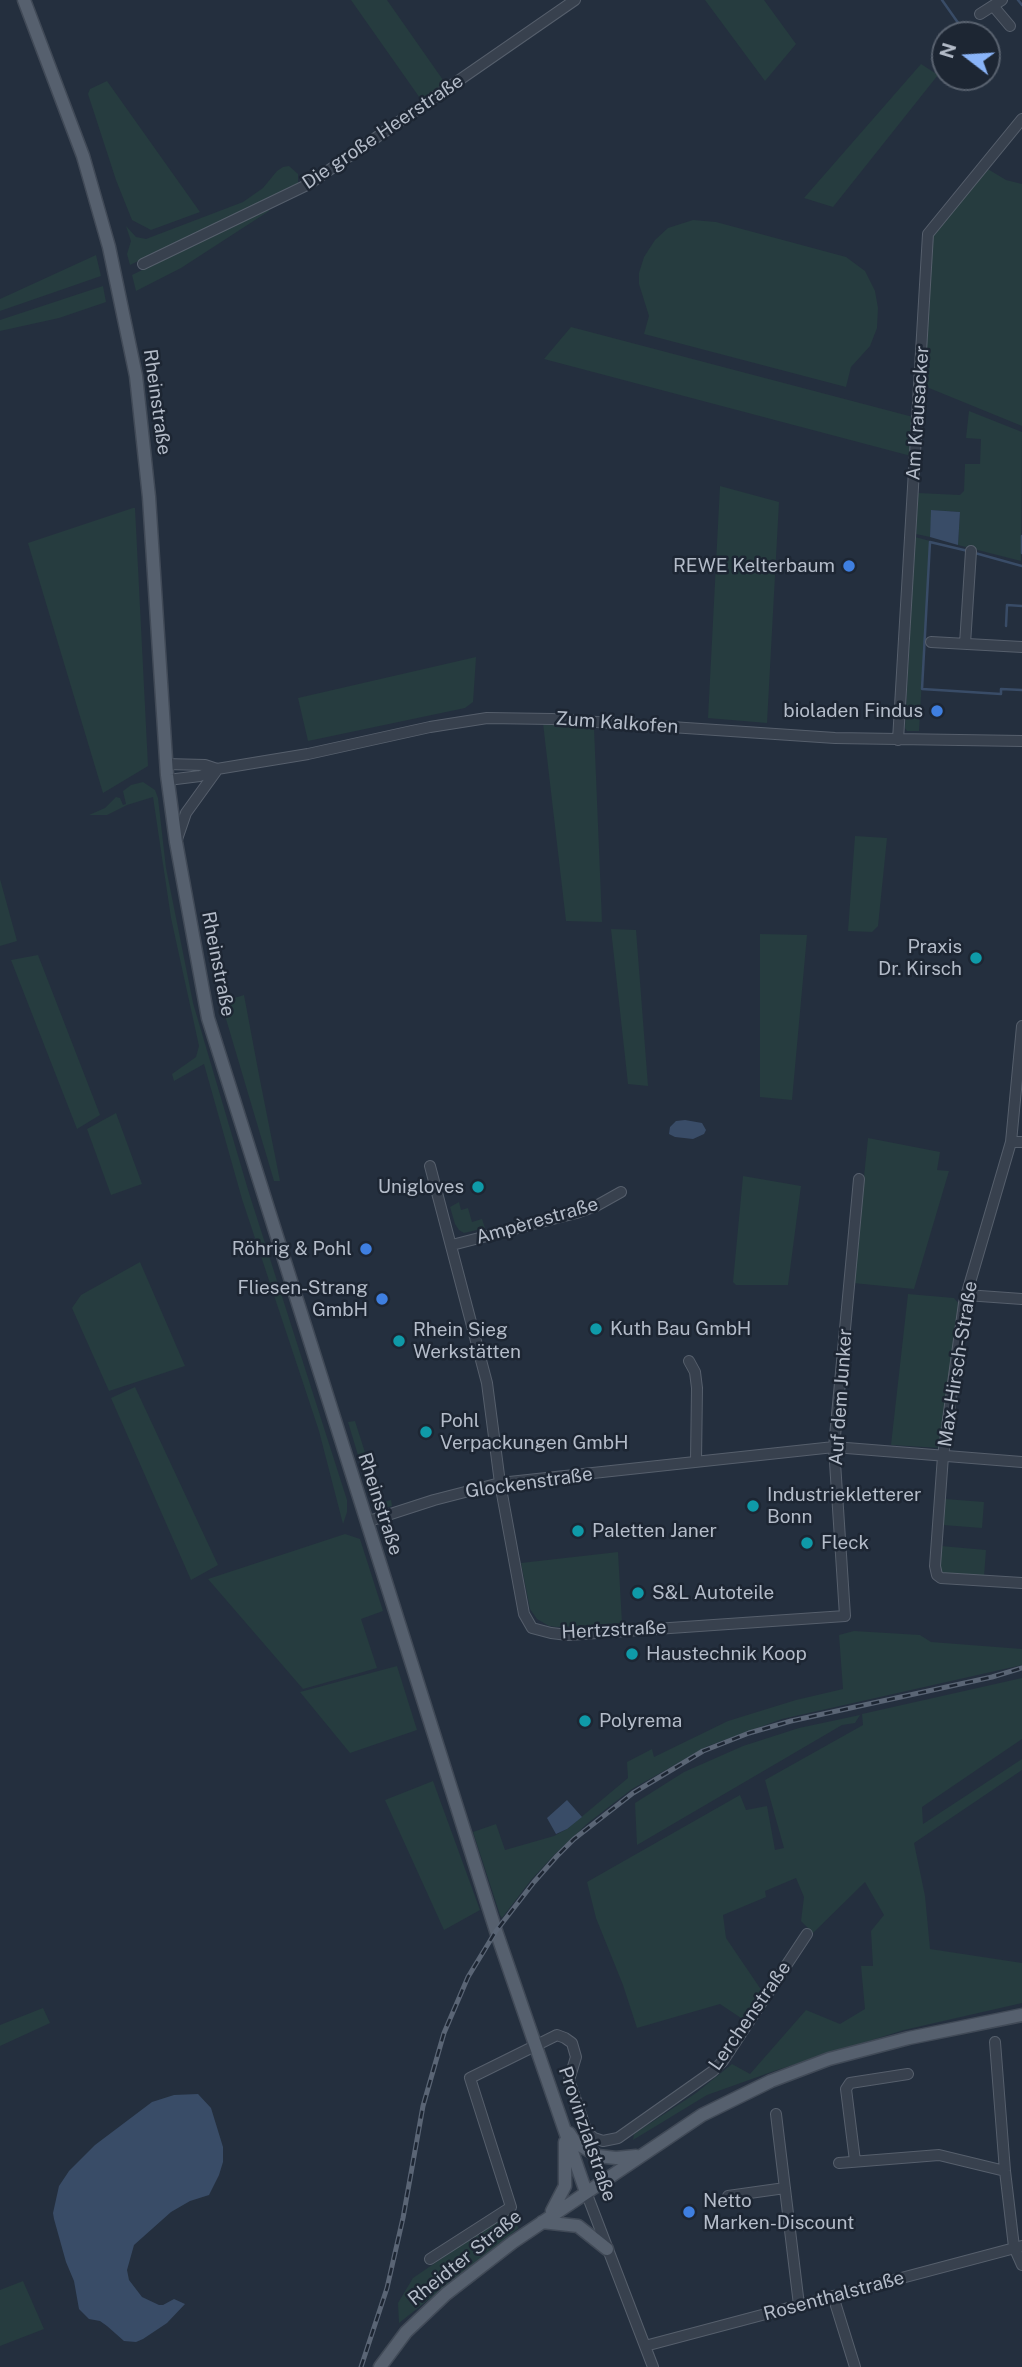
<!DOCTYPE html>
<html>
<head>
<meta charset="utf-8">
<style>
  body { margin:0 }
  #map { position:relative; width:1022px; height:2367px; overflow:hidden; background:#242f3e; font-family:"Public Sans",sans-serif }
  canvas { display:block }
  .north { position:absolute; left:931px; top:21px; width:70px; height:70px; box-sizing:border-box; background:#1d2633; border:2px solid #59626f; border-radius:50%; rotate:287deg; font-size:19px; font-weight:700; line-height:28px; text-align:center; color:#b4bcc9 }
  .north::after { content:''; display:block; margin:auto; width:24px; height:32px; background:#8ab4f8; clip-path:polygon(50% 0,100% 100%,50% 72%,0 100%) }
</style>
</head>
<body>
<div id="map">
<canvas width="1022" height="2367"></canvas>
<div class="north">N</div>
</div>
<script>
const context = document.querySelector('canvas').getContext('2d');
context.lineJoin = 'round';
function fillPath(path, color) { context.fillStyle = color; context.fill(path, 'evenodd'); }
const shape = rows => new Path2D(rows.map(r => 'M' + r).join(''));
function trace(path, color, width, dash) { context.strokeStyle = color; context.lineWidth = width; context.lineCap = dash ? 'butt' : 'round'; context.setLineDash(dash || []); context.stroke(path); }
function drawText(font, color, halo, rows, align = 'center') {
  context.font = font + ' "Public Sans",sans-serif'; context.lineWidth = 5; context.setLineDash([]); context.textBaseline = 'middle'; context.strokeStyle = halo; context.fillStyle = color; for (const [text, x, y, turn = 0] of rows) {
    context.save(); context.translate(x, y); context.rotate((+turn || 0) * Math.PI / 180); context.textAlign = isNaN(turn) ? turn : align; if (halo) context.strokeText(text, 0, 0); context.fillText(text, 0, 0); context.restore();
  }
}
fillPath(shape([
  [351,0,387,0,443,80,441,88,422,101],
  [705,0,764,0,796,44,765,81],
  [921,64,938,75,833,207,804,198],
  [107,81,200,212,151,230,132,220,116,180,88,94,90,89],
  [289,166,298,174,298,183,130,265,127,254,131,241,126,226,136,237,146,239,243,202,263,188,277,171,283,167],
  [986,168,1006,180,1022,184,1022,426,929,388,924,380,932,233],
  [268,208,269,211,181,268,136,291,132,275],
  [693,220,716,222,846,257,865,271,875,291,878,308,877,328,870,346,851,367,846,387,644,334,649,316,639,284,639,273,644,257,655,240,668,228],
  [96,255,101,276,0,311,0,299],
  [103,286,106,302,59,318,0,331,0,320],
  [571,327,913,417,911,456,544,359],
  [969,411,1022,432,1021,561,958,545,960,512,932,510,930,537,916,534,918,493,960,495,964,491,965,464,980,464,981,439,966,438],
  [720,486,779,502,767,723,708,718],
  [133,508,135,508,148,766,103,793,28,543],
  [915,537,930,541,919,731,907,731,905,728],
  [476,657,473,702,465,708,308,741,298,698],
  [543,723,594,728,602,922,566,921],
  [143,782,155,790,158,798,166,868,193,1003,249,1193,347,1500,347,1512,343,1524,319,1431,242,1199,204,1064,174,1081,172,1074,196,1057,199,1046,171,918,153,797,127,805,107,815,89,815,105,808,116,797,120,798,123,805,126,804,123,791,131,785],
  [855,836,887,838,878,926,872,932,848,931],
  [0,879,17,941,0,946],
  [611,929,636,930,648,1086,628,1084],
  [760,934,807,935,792,1100,760,1097],
  [38,955,100,1115,77,1129,11,960],
  [244,995,259,1075,280,1181,274,1181,221,1002],
  [116,1113,142,1184,111,1195,87,1129],
  [868,1138,940,1152,937,1170,949,1171,914,1289,853,1283],
  [743,1176,801,1186,788,1285,736,1285,733,1282],
  [459,1202,461,1210,468,1208,472,1222,482,1219,485,1228,464,1233,459,1230,455,1224,450,1207],
  [140,1262,185,1366,109,1391,72,1308,81,1295],
  [908,1294,954,1298,960,1305,941,1448,891,1445],
  [135,1387,218,1565,191,1580,111,1398],
  [355,1421,381,1503,391,1500,392,1506,385,1508,379,1507,370,1495,348,1422],
  [945,1499,984,1502,982,1528,943,1525],
  [345,1534,360,1539,383,1611,361,1619,377,1668,303,1689,208,1579],
  [941,1546,986,1550,984,1577,942,1573,940,1568],
  [618,1552,622,1623,557,1627,549,1626,537,1619,530,1609,521,1563],
  [854,1631,920,1635,931,1642,1022,1649,1022,1665,782,1719,708,1746,632,1789,588,1823,555,1854,531,1880,502,1918,500,1915,473,1832,496,1824,505,1850,554,1836,567,1829,628,1778,627,1762,652,1749,654,1757,728,1721,796,1700,843,1689,839,1635],
  [397,1666,417,1730,350,1753,300,1692],
  [1022,1678,1022,1739,922,1807,923,1824,1022,1759,1022,1770,914,1843,925,1896,930,1949,1022,1963,1022,2003,904,2030,777,2070,707,2095,633,2140,634,2134,696,2093,732,2064,750,2074,806,2010,840,2024,865,2009,861,1966,873,1966,871,1931,884,1915,865,1882,813,1933,801,1921,804,1897,796,1878,765,1891,766,1897,723,1915,726,1938,764,1994,747,2022,720,2004,637,2028,623,1985,596,1918,587,1882,740,1795,746,1810,767,1806,775,1850,784,1848,765,1780,863,1725,862,1714],
  [860,1715,855,1723,842,1725,637,1845,635,1803,684,1772,743,1746,799,1728],
  [433,1781,480,1910,444,1930,385,1800],
  [43,2008,50,2023,0,2046,0,2025],
  [507,2214,519,2228,399,2323,398,2303,413,2278],
  [23,2281,44,2329,0,2346,0,2290]
]), '#263c3f');
fillPath(shape([
  [931,510,960,512,958,545,930,537],
  [685,1120,702,1123,706,1130,704,1134,693,1139,675,1137,669,1134,670,1127,676,1121],
  [567,1800,582,1817,567,1829,556,1834,547,1818],
  [198,2094,211,2108,223,2147,223,2162,219,2175,209,2195,190,2201,171,2212,134,2245,127,2270,129,2280,142,2297,159,2305,163,2305,174,2299,185,2304,167,2323,143,2339,136,2342,124,2341,107,2326,100,2321,89,2319,79,2309,74,2281,66,2262,54,2219,53,2213,59,2186,69,2171,95,2145,152,2102,174,2095]
]), '#394c67');
trace(shape([
  [942,0,961,27],
  [1018,0,1022,5],
  [964,31,967,35],
  [1022,536,1022,553],
  [968,551,930,542,922,689,1001,694,1001,689,1022,690],
  [975,553,1022,566],
  [1006,626,1007,605,1022,606]
]), '#394c67', 2.5);
const minor = shape([
  [994,7,1010,26],
  [980,14,1002,0],
  [143,264,309,184,575,0],
  [931,642,1022,647],
  [965,644,971,551],
  [898,740,928,234,1022,119],
  [166,764,205,765,217,769],
  [168,780,200,776,217,769,308,754,430,727,487,718,552,719,835,738,1022,741],
  [176,842,186,813,217,770],
  [1022,1026,1011,1142,964,1303,943,1456,935,1566,937,1575,941,1578,1022,1583],
  [1011,1142,1022,1142],
  [430,1166,487,1383,500,1483,524,1614,532,1628,551,1633,568,1635,845,1616,834,1447,859,1179],
  [452,1245,576,1213,596,1206,621,1192],
  [966,1295,1022,1299],
  [689,1361,695,1372,697,1388,696,1461],
  [366,1522,434,1500,500,1483,834,1447,1022,1462],
  [995,2042,1005,2171,1014,2247,1022,2265],
  [776,2114,799,2305],
  [855,2161,846,2089,850,2083,908,2074],
  [839,2163,939,2155,1005,2171],
  [586,2192,653,2367],
  [728,2196,785,2188],
  [430,2259,511,2207,470,2078,557,2035,565,2038,572,2043,576,2057,569,2080,587,2132,594,2138,603,2141,618,2138,713,2071,723,2061,807,1934],
  [833,2296,855,2367],
  [645,2346,1022,2246]
]);
const major = shape([
  [24,0,83,156,109,247,136,376,149,497,167,775,176,842,208,1018,496,1931,586,2192],
  [569,2133,575,2142,598,2156,616,2158,636,2156],
  [552,2211,565,2186,565,2142],
  [542,2222,578,2226,607,2249],
  [380,2367,406,2332,446,2294,513,2242,702,2115,771,2081,829,2059,909,2038,1022,2015]
]);
trace(minor, '#565f6c', 12);
trace(major, '#414a57', 15);
trace(minor, '#38414e', 10);
trace(major, '#56606e', 12);
const rail = shape([
  [361,2367,387,2288,403,2218,423,2106,444,2033,468,1977,496,1931,534,1882,557,1856,574,1839,633,1793,703,1751,749,1733,791,1721,992,1677,1022,1668]
]);
trace(rail, '#5a6575', 5);
trace(rail, '#1d2633', 2.5, [8]);
for (const [x, y, r, color] of [
  [849,566,7,"#3f7fe0"],
  [937,711,7,"#3f7fe0"],
  [976,958,7,"#0f9aa8"],
  [478,1187,7,"#0f9aa8"],
  [366,1249,7,"#3f7fe0"],
  [382,1299,7,"#3f7fe0"],
  [596,1329,7,"#0f9aa8"],
  [399,1341,7,"#0f9aa8"],
  [426,1432,7,"#0f9aa8"],
  [753,1506,7,"#0f9aa8"],
  [578,1531,7,"#0f9aa8"],
  [807,1543,7,"#0f9aa8"],
  [638,1593,7,"#0f9aa8"],
  [632,1654,7,"#0f9aa8"],
  [585,1721,7,"#0f9aa8"],
  [689,2212,7,"#3f7fe0"]
]) { const dot = new Path2D(); dot.arc(x, y, r, 0, 2 * Math.PI); context.fillStyle = color; context.fill(dot); trace(dot, '#1d2633', 2.5); }
drawText('19px', '#b4bcc9', '#1d2633', [
  ["Die große Heerstraße",383,132,-34],
  ["Rheinstraße",157,402,82],
  ["Am Krausacker",918,413,-86],
  ["Zum Kalkofen",617,723,4],
  ["Rheinstraße",218,964,79],
  ["Ampèrestraße",537,1221,-16],
  ["Max-Hirsch-Straße",958,1364,-81],
  ["Auf dem Junker",841,1397,-86],
  ["Glockenstraße",529,1483,-8],
  ["Rheinstraße",380,1504,72],
  ["Hertzstraße",614,1630,-3],
  ["Lerchenstraße",750,2016,-55],
  ["Provinzialstraße",587,2134,71],
  ["Rheidter Straße",465,2258,-39],
  ["Rosenthalstraße",834,2296,-15]
]);
drawText('19px', '#b4bcc9', '#1d2633', [
  ["REWE Kelterbaum",835,566,"right"],
  ["bioladen Findus",923,711,"right"],
  ["Praxis",962,947,"right"],
  ["Dr. Kirsch",962,969,"right"],
  ["Unigloves",464,1187,"right"],
  ["Röhrig & Pohl",352,1249,"right"],
  ["Fliesen-Strang",368,1288,"right"],
  ["GmbH",368,1310,"right"],
  ["Kuth Bau GmbH",610,1329],
  ["Rhein Sieg",413,1330],
  ["Werkstätten",413,1352],
  ["Pohl",440,1421],
  ["Verpackungen GmbH",440,1443],
  ["Industriekletterer",767,1495],
  ["Bonn",767,1517],
  ["Paletten Janer",592,1531],
  ["Fleck",821,1543],
  ["S&L Autoteile",652,1593],
  ["Haustechnik Koop",646,1654],
  ["Polyrema",599,1721],
  ["Netto",703,2201],
  ["Marken-Discount",703,2223]
], 'left');
</script>
</body>
</html>
